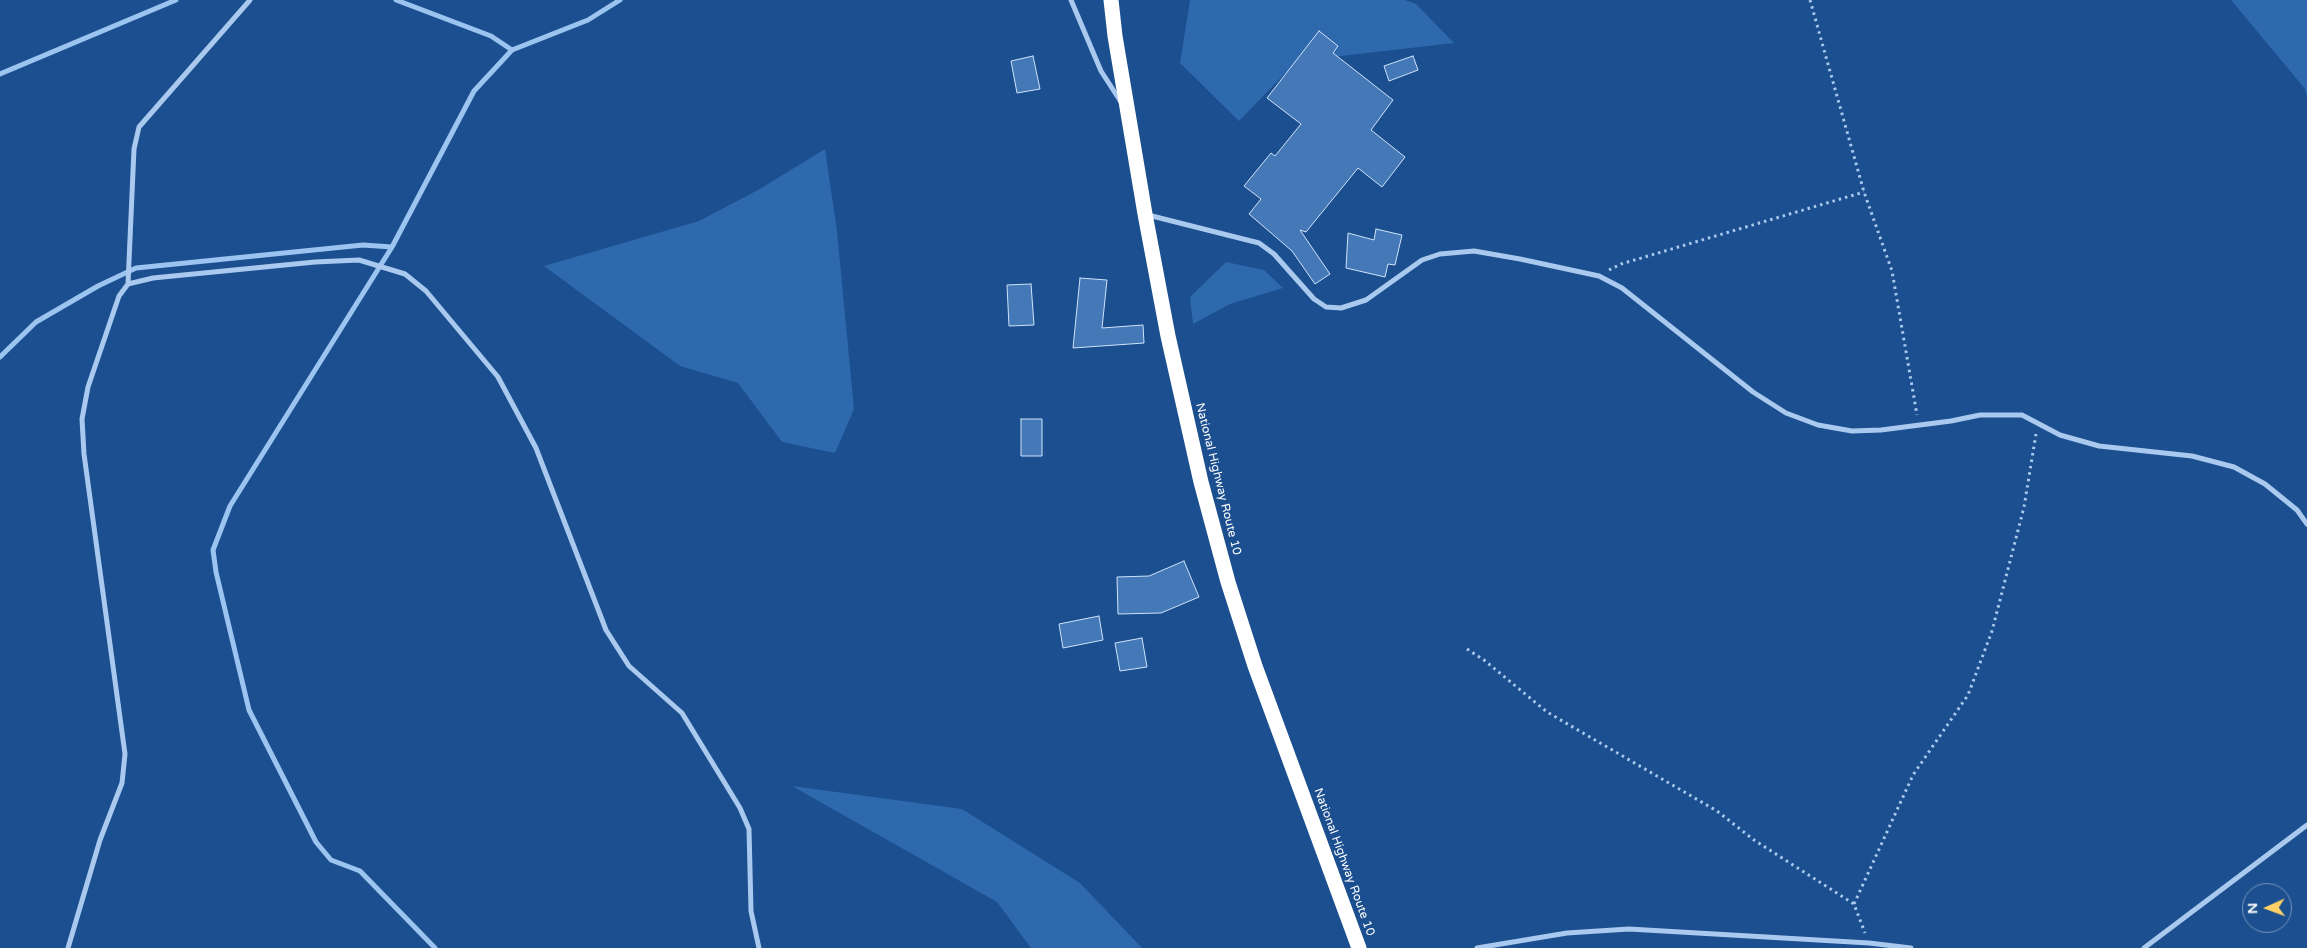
<!DOCTYPE html>
<html>
<head>
<meta charset="utf-8">
<style>
  body { margin:0 }
  #map { position:relative; width:2307px; height:948px; overflow:hidden; background:#1b4f8f; font-family:"Varela Round",sans-serif }
  canvas { display:block }
  .north { position:absolute; left:2242px; top:883px; width:50px; height:50px; box-sizing:border-box; background:#1b4f8f; border:1px solid #7695bc; border-radius:50%; rotate:268deg; font-size:14px; font-weight:700; line-height:20px; text-align:center; color:#fff }
  .north::after { content:''; display:block; margin:auto; width:18px; height:22px; background:#ffd166; clip-path:polygon(50% 0,100% 100%,50% 72%,0 100%) }
</style>
</head>
<body>
<div id="map">
<canvas width="2307" height="948"></canvas>
<div class="north">N</div>
</div>
<script>
const context = document.querySelector('canvas').getContext('2d');
context.lineJoin = 'round';
function fillPath(path, color) { context.fillStyle = color; context.fill(path, 'evenodd'); }
const shape = rows => new Path2D(rows.map(r => 'M' + r).join(''));
function trace(path, color, width, dash) { context.strokeStyle = color; context.lineWidth = width; context.lineCap = dash ? 'butt' : 'round'; context.setLineDash(dash || []); context.stroke(path); }
function drawText(font, color, halo, rows, align = 'center') {
  context.font = font + ' "Varela Round",sans-serif'; context.lineWidth = 4; context.setLineDash([]); context.textBaseline = 'middle'; context.strokeStyle = halo; context.fillStyle = color; for (const [text, x, y, turn = 0] of rows) {
    context.save(); context.translate(x, y); context.rotate((+turn || 0) * Math.PI / 180); context.textAlign = isNaN(turn) ? turn : align; if (halo) context.strokeText(text, 0, 0); context.fillText(text, 0, 0); context.restore();
  }
}
fillPath(shape([
  [1190,0,1405,0,1416,4,1454,43,1297,61,1239,121,1180,63],
  [2231,0,2307,0,2307,98,2305,89],
  [825,149,837,231,854,409,835,453,782,442,738,383,680,366,544,266,699,221,758,190],
  [1226,262,1264,270,1283,288,1230,304,1193,324,1190,297],
  [792,786,962,809,1080,883,1142,948,1031,948,997,902]
]), '#2e69ad');
trace(shape([
  [396,0,491,36,512,50],
  [0,74,176,0],
  [0,357,36,322,98,286,136,268,363,245,392,247],
  [435,948,360,871,331,860,316,842,249,710,216,572,213,550,230,506,392,247,474,91,512,50,588,20,620,0]
]), '#9cc4f0', 5);
const building = shape([
  [1319,31,1338,46,1333,53,1393,100,1371,130,1405,157,1382,187,1358,168,1306,232,1300,230,1330,274,1315,284,1292,251,1249,214,1261,199,1244,186,1271,153,1275,156,1301,124,1267,98,1319,31],
  [1033,56,1040,89,1017,93,1011,61,1033,56],
  [1413,56,1418,70,1389,81,1384,66,1413,56],
  [1376,229,1402,235,1395,265,1388,264,1385,277,1346,268,1348,233,1374,240,1376,229],
  [1080,278,1107,280,1102,328,1143,325,1144,343,1073,348,1080,278],
  [1031,284,1034,325,1009,326,1007,285,1031,284],
  [1021,419,1042,419,1042,456,1021,456,1021,419],
  [1184,561,1199,597,1161,613,1118,614,1117,577,1149,576,1184,561],
  [1099,616,1103,640,1063,648,1059,624,1099,616],
  [1142,638,1147,667,1120,671,1115,643,1142,638]
]);
fillPath(building, '#4478b7');
trace(building, '#cfe3fa', 1);
trace(shape([
  [1810,0,1864,192,1892,271,1917,415],
  [1609,270,1621,264,1864,192],
  [1467,649,1484,660,1547,712,1717,811,1754,840,1854,904,1865,933],
  [1854,904,1913,775,1968,695,1992,631,2024,507,2036,434]
]), '#a9c9ee', 3, [2.5, 4]);
trace(shape([
  [1071,0,1101,71,1121,102],
  [1148,215,1259,243,1274,254,1314,299,1326,307,1341,308,1366,300,1422,260,1440,254,1474,251,1520,259,1599,276,1622,288,1753,392,1786,413,1818,425,1852,431,1881,430,1951,421,1980,415,2022,415,2060,435,2099,446,2192,456,2234,467,2265,484,2297,510,2307,524],
  [128,284,134,149,139,127,250,0],
  [68,948,100,840,122,783,125,754,84,454,82,419,88,387,119,296,128,284,153,278,315,262,359,260,405,274,426,291,498,377,536,448,606,630,629,666,682,713,740,808,749,829,751,911,759,948],
  [1477,948,1567,933,1629,929,1869,943,1911,948],
  [2144,948,2307,825]
]), '#a9c9ee', 5);
trace(shape([
  [1111,0,1115,36,1145,214,1168,336,1201,482,1228,582,1255,666,1359,948]
]), '#fff', 15);
drawText('12px', '#fff', '#1b4f8f', [
  ["National Highway Route 10",1218,479,76],
  ["National Highway Route 10",1344,862,70]
]);
</script>
</body>
</html>
